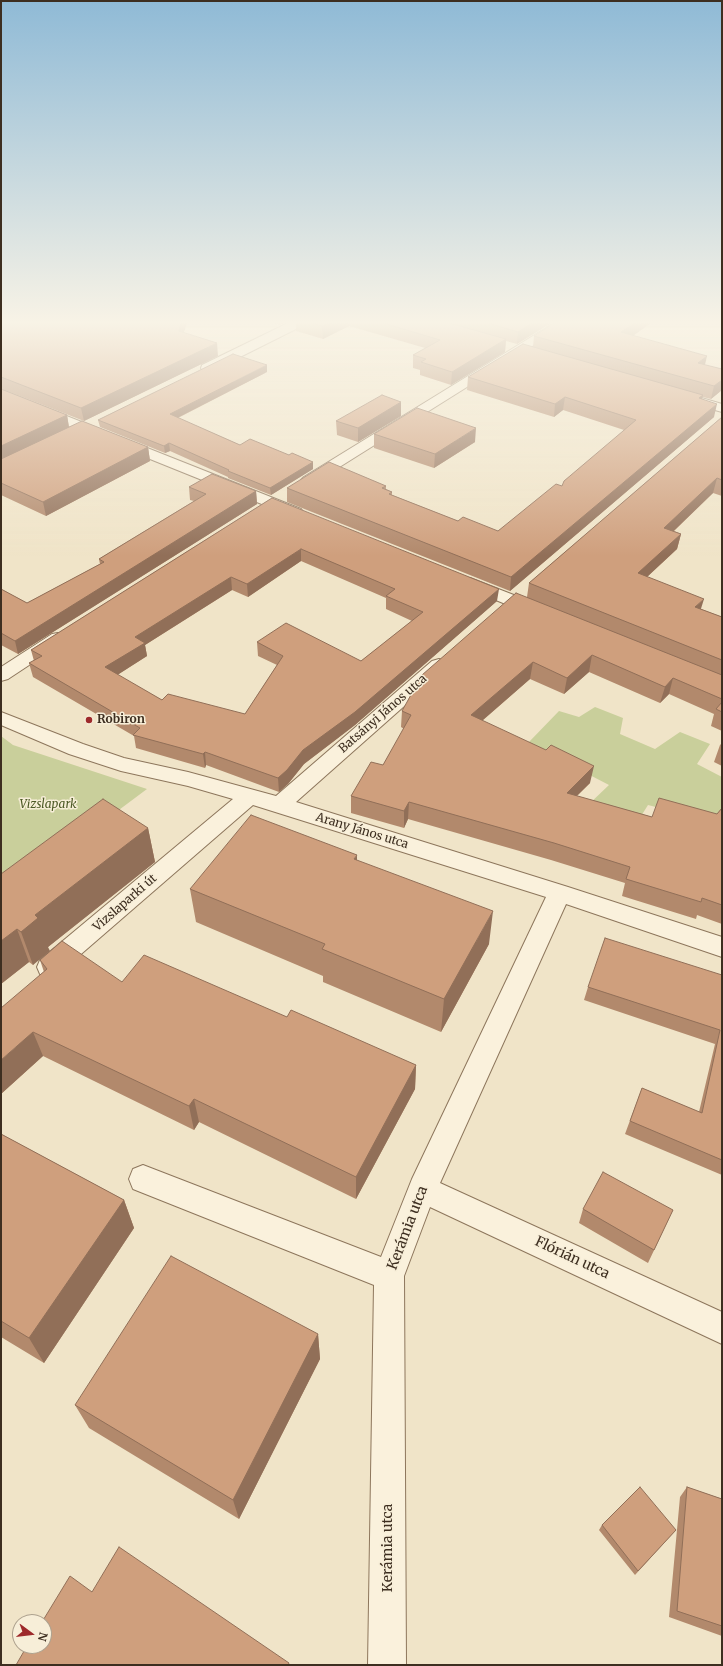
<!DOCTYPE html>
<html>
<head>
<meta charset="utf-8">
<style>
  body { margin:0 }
  #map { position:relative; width:723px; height:1666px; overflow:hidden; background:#f0e4c8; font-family:Merriweather,serif }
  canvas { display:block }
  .frame { position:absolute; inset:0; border:2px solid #3d2e20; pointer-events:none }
  .north { position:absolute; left:12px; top:1614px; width:40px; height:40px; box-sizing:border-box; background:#f7eed8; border:1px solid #ada18e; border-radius:50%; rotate:105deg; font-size:11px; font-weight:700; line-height:16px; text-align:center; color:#3d2e20 }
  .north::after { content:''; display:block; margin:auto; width:14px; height:18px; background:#9e2a2b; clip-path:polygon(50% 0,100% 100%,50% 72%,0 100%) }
</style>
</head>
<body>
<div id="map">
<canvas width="723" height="1666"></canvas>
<div class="frame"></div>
<div class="north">N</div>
</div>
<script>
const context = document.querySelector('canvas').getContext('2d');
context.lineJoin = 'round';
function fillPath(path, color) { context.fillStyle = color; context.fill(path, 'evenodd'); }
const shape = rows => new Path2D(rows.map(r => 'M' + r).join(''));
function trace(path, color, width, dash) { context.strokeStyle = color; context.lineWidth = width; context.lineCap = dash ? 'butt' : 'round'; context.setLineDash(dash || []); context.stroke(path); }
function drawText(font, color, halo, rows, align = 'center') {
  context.font = font + ' Merriweather,serif'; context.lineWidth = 3; context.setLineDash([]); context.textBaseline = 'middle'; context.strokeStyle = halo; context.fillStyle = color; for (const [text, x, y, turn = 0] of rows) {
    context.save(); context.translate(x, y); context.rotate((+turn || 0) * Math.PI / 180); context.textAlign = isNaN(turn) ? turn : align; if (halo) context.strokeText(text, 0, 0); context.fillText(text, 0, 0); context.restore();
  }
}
fillPath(shape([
  [595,707,623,718,620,734,655,749,680,732,710,744,697,764,722,777,722,809,718,823,648,805,638,821,588,805,609,785,528,743,559,711,579,717],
  [1,736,13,745,147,789,1,898]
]), '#c9cf9b');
const street = shape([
  [288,323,304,323,302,326,212,371,202,371,201,368,202,365,288,323],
  [554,323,569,323,314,483,309,485,304,483,301,480,304,477,554,323],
  [1,390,301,509,303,512,301,515,295,517,289,515,1,399,1,390],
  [688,394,722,404,722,412,683,401,681,398,683,395,688,394],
  [470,578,542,606,545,610,542,614,536,615,530,614,464,587,461,583,464,579,470,578],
  [58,633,64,634,67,638,64,642,8,679,1,681,1,667,52,634,58,633],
  [439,659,446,661,448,665,446,669,296,802,568,887,722,937,722,957,566,904,440,1183,722,1312,722,1344,430,1207,404,1276,406,1665,368,1665,374,1285,133,1189,129,1179,133,1169,143,1165,381,1257,412,1179,546,897,253,805,58,974,49,977,40,974,37,967,40,960,233,799,188,786,121,771,69,754,1,725,1,712,83,744,124,758,188,772,276,796,432,661,439,659]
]);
trace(street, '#8d765c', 2);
fillPath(street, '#faf1dc');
fillPath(shape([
  [1,323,187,323,184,332,218,356,84,421,2,389,67,415,69,427,148,447,150,461,46,516,1,495],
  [273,323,284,323,280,325],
  [296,323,551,323,517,344,506,341,505,352,451,385,420,375,420,370,413,368,413,355,425,348,349,326,323,339,296,331],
  [651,323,633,336,705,365,722,369,722,390,711,399,703,397,702,399,714,417,510,591,287,502,287,488,386,486,386,489,392,492,392,495,458,521,498,531,562,486,624,430,563,410,554,417,467,390,468,377,533,347,534,336],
  [267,372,178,418,240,445,313,462,313,469,271,495,228,478,228,477,170,451,165,453,100,427,98,420],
  [401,402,401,416,358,442,337,435,336,421],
  [722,417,722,496,713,493,674,531,681,534,677,549,647,577,701,609,722,617,722,731,711,726,714,714,669,694,660,703,589,672,564,694,530,679,482,721,590,783,577,796,652,817,717,814,722,808,722,924,697,915,696,919,622,896,625,883,551,860,408,819,404,828,351,813,351,796,383,765,404,729,401,727,402,711,527,597,529,583],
  [374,434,475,442,434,468,374,448],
  [189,487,256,491,257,504,18,654,1,645,1,589,27,603,100,564,99,559,194,501,190,500],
  [272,498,497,601,355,725,304,764,288,784,279,792,206,765,205,768,136,748,134,736,33,677,29,663,34,661,31,650],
  [301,561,386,598,386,609,412,621,361,661,257,642,258,656,277,665,245,714,162,700,117,675,147,656,145,645,232,590,248,597],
  [722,743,722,766,714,762,720,745],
  [148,828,155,862,48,947,33,965,29,962,1,984,1,874],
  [190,889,489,944,441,1032,323,982,323,976,196,922],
  [40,960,122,982,287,1017,416,1065,415,1089,356,1199,199,1122,194,1130,43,1056,1,1094,44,972],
  [722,975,722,1175,625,1134,642,1088,699,1112,715,1044,584,1000,588,987],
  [1,1134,124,1200,134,1228,44,1363,1,1337],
  [583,1209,673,1210,648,1263,579,1223],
  [318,1334,320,1359,239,1519,89,1428,75,1405],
  [687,1487,722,1499,722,1636,669,1617,680,1497],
  [602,1525,676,1530,635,1575,599,1530]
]), '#b2896c');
fillPath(shape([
  [181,323,187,323,180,343,179,331],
  [329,323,349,323,349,326,323,339,322,326],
  [532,323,551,323,517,344,518,332],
  [635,323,651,323,619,345,621,332],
  [506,339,505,352,451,385,452,372],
  [217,343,218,356,84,421,81,408],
  [707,356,704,369,698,363],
  [267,365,267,372,171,421,170,414],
  [722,380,722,390,711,399,714,386],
  [703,395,700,407,699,398],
  [565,397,563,410,554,417,555,404],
  [401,402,401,416,358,442,358,428],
  [717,404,714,417,510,591,511,577],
  [67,415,69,428,1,461,1,446],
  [476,428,475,442,434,468,435,454],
  [169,443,170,451,165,453,164,446],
  [148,447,150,461,46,516,43,502],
  [313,462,313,469,271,495,270,488],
  [717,478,713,493,661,543,664,528],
  [256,491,257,504,18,654,15,641],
  [681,534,677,549,634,589,638,573],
  [301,549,301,561,248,597,247,584],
  [231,577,232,590,145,645,147,656,108,681,105,667,135,637],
  [499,589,497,601,355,725,304,764,288,784,279,792,278,778,303,750],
  [704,599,699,615,695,607],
  [592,655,589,672,564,694,567,678],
  [533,662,530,679,469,732,471,715],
  [673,678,669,694,660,703,665,687],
  [205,752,206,765,205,768,203,754],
  [594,766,590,783,563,809,567,793],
  [409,802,408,819,404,828,404,811],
  [148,828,155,862,48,947,50,951,33,965,21,932,35,915],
  [357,855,357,888,354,859],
  [493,911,489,944,441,1032,444,999],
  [17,929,29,962,1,984,1,941],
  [33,1032,43,1056,1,1094,1,1060],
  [416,1065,415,1089,356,1199,356,1177],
  [194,1099,199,1122,194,1130,189,1106],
  [124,1200,134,1228,44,1363,29,1338],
  [318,1334,320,1359,239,1519,233,1500]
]), '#916f58');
const building = shape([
  [1,323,181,323,179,331,217,343,81,408,1,377,1,323],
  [312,323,329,323,322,326,312,323],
  [383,323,449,323,506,339,452,372,421,362,426,359,413,355,440,340,383,323],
  [488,323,532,323,518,332,488,323],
  [554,323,635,323,621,332,707,356,698,363,722,369,722,380,714,386,534,336,554,323],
  [523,344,703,395,699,398,717,404,511,577,287,488,329,462,386,486,382,488,392,492,389,494,458,521,463,517,498,531,556,484,562,486,564,481,636,420,565,397,555,404,468,377,523,344],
  [233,354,267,365,170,414,240,445,250,439,289,455,292,453,313,462,270,488,228,471,229,470,169,443,164,446,98,420,233,354],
  [1,389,67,415,1,446,1,389],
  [382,395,401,402,358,428,336,421,382,395],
  [417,408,476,428,435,454,374,434,417,408],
  [722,417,722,480,717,478,664,528,681,534,638,573,704,599,695,607,722,617,722,660,529,583,722,417],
  [82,421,148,447,43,502,1,483,1,459,82,421],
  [212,474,256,491,15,641,1,633,1,589,27,603,104,562,99,559,206,494,189,487,212,474],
  [272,498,499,589,355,712,303,750,287,770,278,778,205,752,203,754,133,735,140,728,29,663,42,656,31,650,272,498],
  [301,549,395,589,386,596,423,612,361,661,286,623,257,642,283,656,245,714,168,694,162,700,105,667,145,643,135,637,231,577,247,584,301,549],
  [516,593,722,675,722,699,673,678,665,687,592,655,567,678,533,662,471,715,546,750,551,745,594,766,567,793,652,817,659,798,717,814,722,808,722,905,702,898,701,902,626,879,630,867,554,843,409,802,404,811,351,796,371,762,383,765,411,715,402,711,422,675,516,593],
  [722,702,722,712,716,709,722,702],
  [103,799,148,828,35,915,38,918,21,932,17,929,1,941,1,874,103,799],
  [251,815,357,855,354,859,493,911,444,999,322,949,325,944,190,889,251,815],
  [605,938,722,975,722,1160,630,1121,642,1088,702,1113,720,1030,588,987,605,938],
  [62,941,122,982,144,955,287,1017,291,1010,416,1065,356,1177,194,1099,189,1106,33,1032,1,1060,1,1008,47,969,40,960,62,941],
  [1,1134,124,1200,29,1338,1,1321,1,1134],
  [603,1172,673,1210,654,1250,583,1209,603,1172],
  [171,1256,318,1334,233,1500,75,1405,171,1256],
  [640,1487,676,1530,638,1571,602,1525,640,1487],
  [687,1487,722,1499,722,1626,677,1611,687,1487],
  [119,1547,289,1663,288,1665,16,1665,27,1646,44,1646,44,1622,42,1622,70,1576,92,1592,119,1547]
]);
fillPath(building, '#cf9f7d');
trace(building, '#916f58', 1);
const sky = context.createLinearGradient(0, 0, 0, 556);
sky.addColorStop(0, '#8fbad6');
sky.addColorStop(0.58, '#f8f3e6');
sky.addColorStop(1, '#f8f3e600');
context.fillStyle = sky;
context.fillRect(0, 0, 723, 556);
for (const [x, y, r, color] of [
  [89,720,4,"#9e2a2b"]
]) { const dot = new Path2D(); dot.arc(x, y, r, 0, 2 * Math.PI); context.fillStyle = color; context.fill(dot); trace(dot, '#f7eed8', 1.5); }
drawText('12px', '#3d2e20', '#f7eed8', [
  ["Batsányi János utca",383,714,-41],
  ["Arany János utca",362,831,17],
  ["Vizslaparki út",125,903,-41]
]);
drawText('bold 12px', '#3d2e20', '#f7eed8', [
  ["Robiron",97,720]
], 'left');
drawText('italic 12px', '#4d5a26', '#f7eed8', [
  ["Vizslapark",48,805]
]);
drawText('14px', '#3d2e20', '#f7eed8', [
  ["Kerámia utca",408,1228,-69],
  ["Flórián utca",572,1258,25],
  ["Kerámia utca",388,1548,-90]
]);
</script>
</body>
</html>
